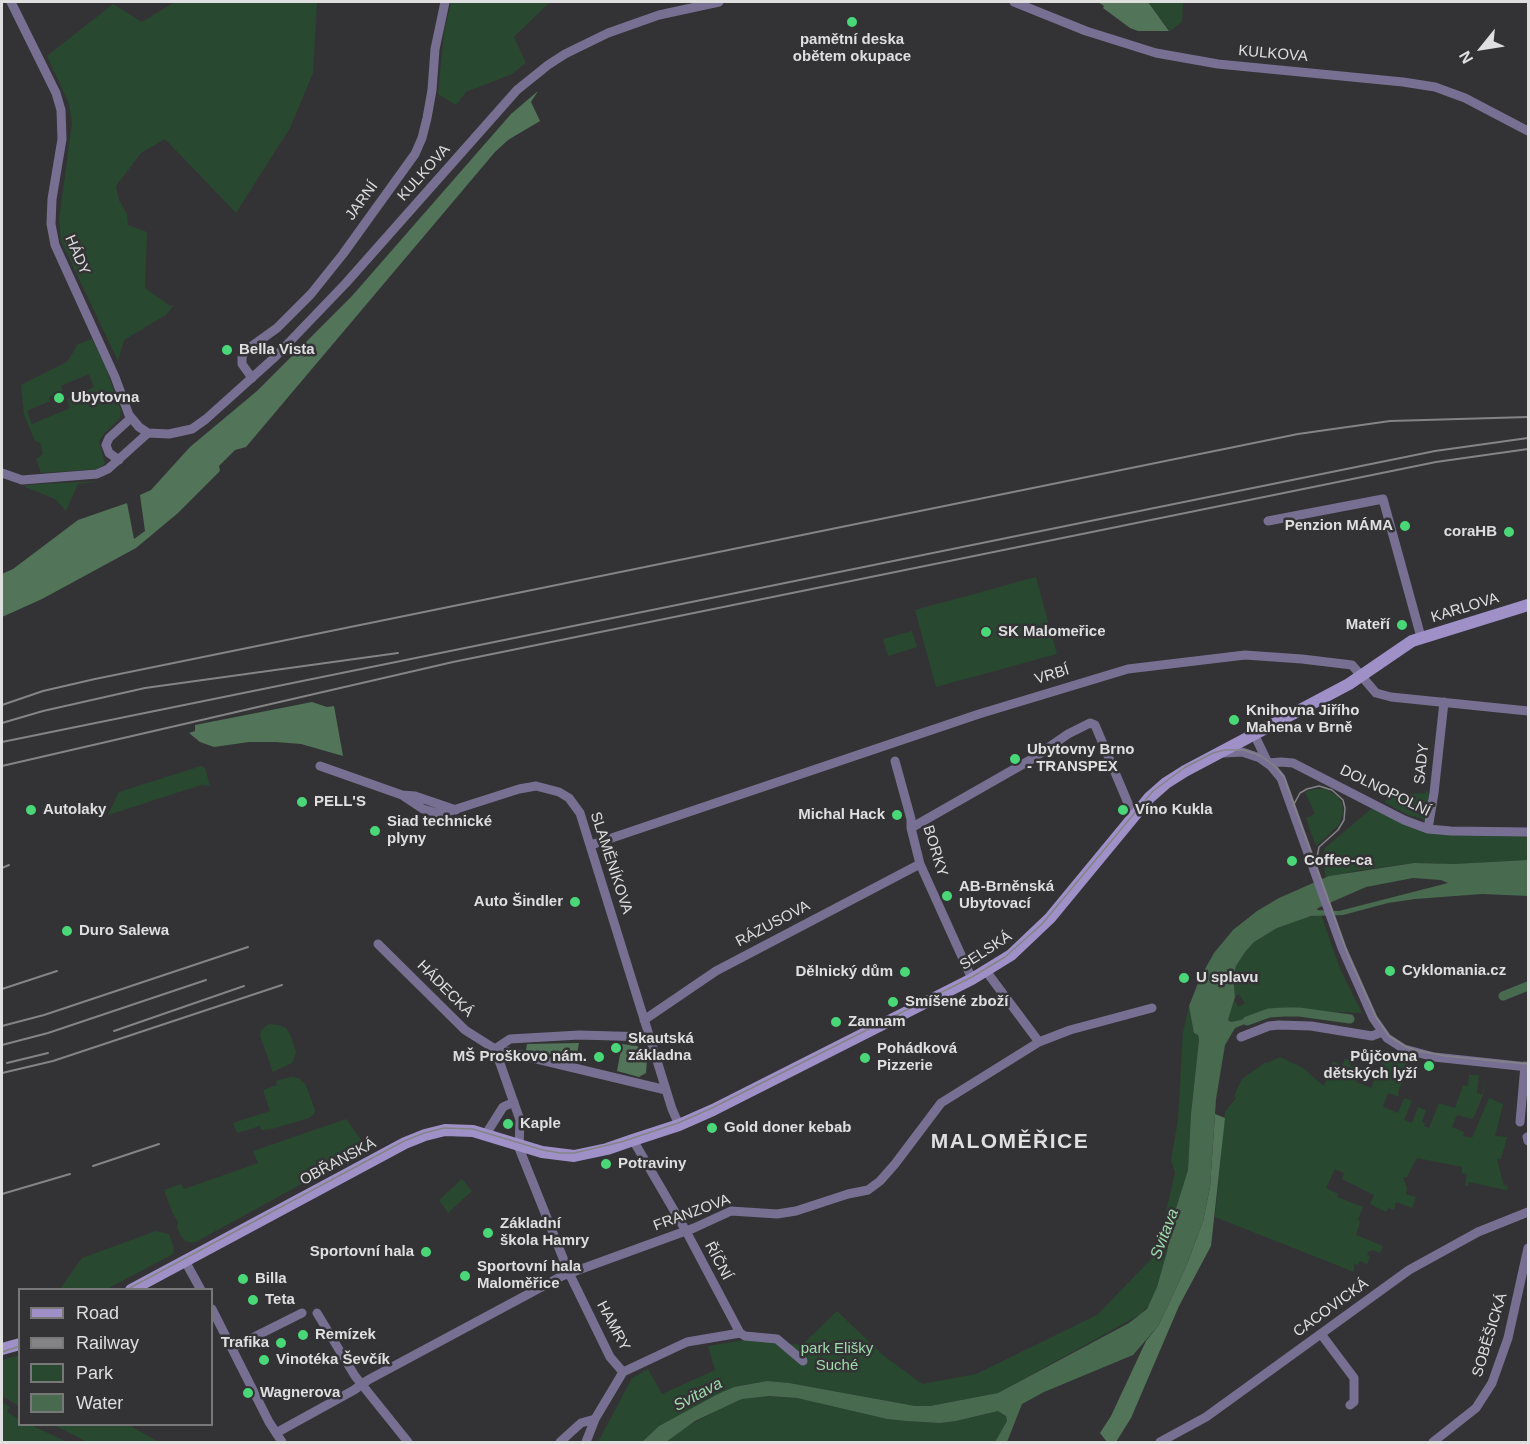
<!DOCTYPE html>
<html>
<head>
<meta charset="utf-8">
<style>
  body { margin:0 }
  #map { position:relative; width:1530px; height:1444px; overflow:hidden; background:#333335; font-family:Arial,sans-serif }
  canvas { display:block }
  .frame { position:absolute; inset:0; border:3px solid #dfdfe0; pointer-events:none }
  .legend { position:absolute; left:18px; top:1288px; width:195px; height:138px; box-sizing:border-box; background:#333335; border:2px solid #787879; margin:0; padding:8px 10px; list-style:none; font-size:18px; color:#dfdfe0 }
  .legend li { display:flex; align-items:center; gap:12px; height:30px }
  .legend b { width:30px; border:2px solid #787879 }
  .north { position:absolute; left:1452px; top:18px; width:60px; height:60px; -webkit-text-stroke:4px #333335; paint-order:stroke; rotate:240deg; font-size:16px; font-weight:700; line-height:24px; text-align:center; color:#dfdfe0 }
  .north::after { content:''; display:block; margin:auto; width:21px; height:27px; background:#dfdfe0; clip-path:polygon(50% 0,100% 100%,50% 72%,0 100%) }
</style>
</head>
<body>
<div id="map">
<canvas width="1530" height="1444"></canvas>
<div class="frame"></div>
<ul class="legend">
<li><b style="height:8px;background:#9f91c8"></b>Road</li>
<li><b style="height:8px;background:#848486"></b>Railway</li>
<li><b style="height:16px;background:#294830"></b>Park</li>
<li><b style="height:16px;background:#486b50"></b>Water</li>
</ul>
<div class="north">N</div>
</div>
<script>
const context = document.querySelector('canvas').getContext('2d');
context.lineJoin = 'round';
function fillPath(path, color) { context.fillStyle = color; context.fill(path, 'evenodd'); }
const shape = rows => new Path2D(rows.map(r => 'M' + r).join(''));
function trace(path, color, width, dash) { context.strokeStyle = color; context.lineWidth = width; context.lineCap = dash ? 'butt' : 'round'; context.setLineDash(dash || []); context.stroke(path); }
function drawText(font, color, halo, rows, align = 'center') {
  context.font = font + ' Arial,sans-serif'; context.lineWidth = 5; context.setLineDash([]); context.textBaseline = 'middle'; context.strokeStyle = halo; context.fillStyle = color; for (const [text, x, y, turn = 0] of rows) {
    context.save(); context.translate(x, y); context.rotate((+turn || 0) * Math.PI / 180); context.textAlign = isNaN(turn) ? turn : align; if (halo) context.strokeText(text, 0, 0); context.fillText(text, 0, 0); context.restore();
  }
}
fillPath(shape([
  [175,2,317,2,313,73,290,128,236,213,165,139,141,153,116,186,119,200,127,214,128,225,147,232,145,288,170,306,174,305,166,315,124,340,118,361,61,241,59,220,72,123,69,104,47,56,113,4,142,22],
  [451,2,550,2,514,37,526,63,512,74,466,92,456,105,438,94,444,33],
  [1148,2,1183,2,1182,22,1170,31],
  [92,339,105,366,121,411,120,418,105,433,99,441,105,464,98,469,41,473,36,459,43,454,40,443,35,441,24,415,21,385,67,362,78,344],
  [89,374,94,387,67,399,70,408,32,424,27,411,50,401,49,397,63,391,61,386],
  [100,481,78,484,66,511,55,499,25,487,25,485],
  [1036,577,1057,654,936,687,915,610],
  [912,631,917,647,888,656,883,639],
  [201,766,205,768,210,786,201,785,108,815,119,792],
  [1316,789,1326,789,1337,796,1342,803,1343,813,1339,825,1316,846,1306,818,1315,814,1305,792],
  [1426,790,1430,794,1425,821,1423,823,1423,819,1408,815,1384,802,1392,795,1425,793],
  [1372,808,1402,823,1528,835,1528,860,1454,864,1414,863,1361,870,1326,877,1322,858,1325,848],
  [1321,915,1341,971,1362,1013,1268,1009,1250,1018,1231,1022,1228,1020,1234,1000,1239,1007,1245,1003,1239,994,1235,997,1233,976,1236,966,1245,952,1254,942,1277,928,1303,918],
  [1189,1006,1199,1040,1191,1114,1188,1170,1173,1218,1163,1272,1151,1302,1141,1314,998,1393,930,1406,915,1406,789,1383,767,1381,734,1387,718,1394,659,1426,642,1442,598,1442,632,1378,648,1369,662,1394,715,1370,708,1346,745,1340,802,1345,837,1311,884,1356,922,1384,976,1374,1097,1315,1156,1254,1175,1173,1171,1160,1178,1120,1183,1032],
  [269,1024,279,1025,286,1028,290,1034,296,1052,292,1063,273,1072,260,1036,261,1030],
  [1389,1054,1407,1059,1403,1069,1407,1071,1398,1092,1399,1097,1388,1093,1383,1107,1398,1113,1404,1098,1412,1101,1404,1120,1412,1123,1418,1107,1426,1110,1422,1122,1425,1123,1424,1126,1429,1128,1439,1103,1455,1108,1463,1085,1468,1086,1469,1075,1479,1075,1477,1093,1482,1095,1486,1076,1483,1095,1473,1119,1457,1115,1452,1127,1464,1132,1463,1136,1472,1138,1489,1098,1503,1104,1495,1136,1507,1137,1501,1159,1497,1159,1504,1186,1507,1185,1508,1189,1506,1190,1469,1182,1468,1186,1465,1186,1467,1174,1462,1173,1462,1167,1417,1158,1407,1177,1403,1177,1407,1188,1406,1194,1416,1197,1412,1208,1396,1202,1394,1210,1388,1208,1386,1212,1370,1204,1374,1195,1342,1179,1344,1173,1335,1169,1326,1188,1338,1194,1337,1197,1363,1207,1358,1219,1360,1222,1356,1235,1383,1246,1380,1253,1373,1250,1369,1251,1367,1255,1370,1256,1367,1264,1360,1261,1358,1265,1354,1264,1354,1272,1215,1217,1225,1112,1236,1098,1234,1096,1242,1079,1266,1062,1267,1063,1280,1057,1303,1068,1324,1086,1333,1061,1342,1066,1345,1059,1351,1060,1350,1066,1355,1067,1356,1064,1361,1066,1356,1082,1371,1088,1382,1061,1386,1062],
  [291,1077,299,1078,306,1085,315,1110,314,1114,309,1118,272,1129,261,1130,260,1126,237,1133,233,1123,270,1111,263,1090,277,1085,276,1081],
  [346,1119,367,1148,194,1243,185,1241,181,1236,177,1227,178,1222,172,1212,164,1190,181,1184,184,1189,258,1163,253,1151],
  [462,1179,472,1191,448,1213,439,1200],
  [156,1231,169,1234,174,1248,173,1254,107,1289,60,1289,82,1258],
  [17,1356,20,1357,19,1406,2,1396,2,1360],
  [759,1396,797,1398,887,1419,906,1421,940,1423,956,1421,998,1411,1006,1416,1007,1421,995,1442,666,1442,686,1427,724,1407,742,1399],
  [2,1402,10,1407,7,1412,19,1419,20,1424,31,1425,67,1442,2,1442],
  [54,1425,129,1425,159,1442,87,1442]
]), '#294830');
fillPath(shape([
  [1098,2,1148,2,1169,31,1138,31,1130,28,1103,8,1104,6],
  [538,91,531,102,540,121,508,140,495,152,246,447,235,450,219,466,220,471,178,513,136,548,42,599,2,617,2,574,13,569,78,520,127,503,134,539,145,531,140,495,151,490,190,447,257,391,352,296,511,114],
  [312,702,327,707,334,706,343,756,301,744,276,742,249,742,214,747,200,742,189,733,195,731,195,725],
  [579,1043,576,1059,526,1050,527,1044],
  [622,1044,637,1046,642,1051,647,1059,646,1073,639,1077,617,1071],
  [1215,1114,1225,1118,1211,1246,1179,1306,1131,1418,1116,1442,1107,1442,1100,1433,1111,1416,1146,1341,1158,1326,1171,1299,1187,1264,1203,1221,1210,1187]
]), '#527559');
fillPath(shape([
  [1528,860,1528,896,1482,894,1415,899,1388,903,1343,915,1311,916,1277,928,1254,942,1245,952,1236,966,1233,976,1235,997,1228,1020,1231,1022,1250,1018,1255,1015,1257,1019,1235,1028,1225,1045,1216,1099,1210,1187,1203,1221,1187,1264,1171,1299,1158,1326,1133,1355,1044,1392,1022,1404,1007,1442,995,1442,1007,1421,1006,1416,998,1411,956,1421,940,1423,906,1421,887,1419,797,1398,769,1396,742,1399,733,1403,695,1421,666,1442,642,1442,659,1426,718,1394,734,1387,767,1381,789,1383,915,1406,930,1406,998,1393,1129,1323,1147,1309,1157,1287,1167,1252,1173,1218,1188,1170,1191,1114,1199,1040,1198,1035,1194,1033,1189,1006,1200,978,1214,953,1233,930,1257,911,1279,898,1329,876,1414,863,1454,864],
  [1413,878,1441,880,1448,883,1339,911,1317,910,1318,908,1366,887]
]), '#486b50');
trace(shape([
  [1503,996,1528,986],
  [1247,1021,1269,1013,1284,1012,1299,1012,1350,1019]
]), '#486b50', 9);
trace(shape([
  [11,2,56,93,61,110,62,139,52,199,51,224,55,245,115,377,129,415,139,427,148,433,169,434,192,429,206,419,275,357,346,283,517,90,548,65,565,54,608,33,659,15,719,2],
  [1014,2,1086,31,1156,53,1218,64,1403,82,1435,87,1465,98,1528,131],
  [252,378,242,364,242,357,245,351,277,328,311,294,343,254,415,154,422,138,427,118,432,90,435,49,445,2],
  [119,460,109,453,106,445,109,438,131,418],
  [2,473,22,480,97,474,108,469,148,433],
  [1268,521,1383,499,1421,637],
  [1254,734,1267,761],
  [1224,753,1242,752,1260,758,1271,766,1281,778,1342,948,1373,1018,1387,1038,1404,1049,1434,1057,1528,1067],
  [895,761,911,819,911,828,920,864,972,979],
  [1268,763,1281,762,1293,763,1404,820,1428,829,1451,831,1528,832],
  [320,766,402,795,423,809,437,813,444,813,519,789,536,786,559,792,569,798,580,813,672,1109,679,1125],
  [402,795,415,796,456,810],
  [911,828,1032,759,1068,734,1090,723,1095,725,1133,815],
  [1428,829,1434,793,1444,702],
  [591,845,979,714,1128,669,1245,655,1302,659,1352,665,1376,693,1391,697,1528,711],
  [378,944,465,1030,495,1049,666,1090],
  [986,971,1039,1042],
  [644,1020,716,971,920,864],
  [1241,1037,1269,1026,1279,1025,1311,1026,1372,1036,1382,1032],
  [495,1049,520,1120,519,1148,569,1273,610,1357,623,1372],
  [495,1049,510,1039,579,1035,650,1037],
  [1520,1122,1525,1066],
  [486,1134,503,1107,514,1102],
  [1527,1137,1528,1141],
  [633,1140,686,1231,740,1333,745,1336,777,1339,803,1361],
  [185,1261,201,1290],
  [212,1309,269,1422,282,1442],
  [317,1313,355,1376,408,1442],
  [1321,1334,1354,1378,1354,1402,1350,1405],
  [232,1348,302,1313],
  [623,1372,687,1342,740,1333],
  [276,1433,354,1390,368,1380,562,1276,694,1228,731,1211,777,1214,796,1211,848,1194,868,1190,880,1181,895,1164,941,1103,1039,1042,1070,1030,1152,1008],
  [560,1442,581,1423,595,1419],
  [586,1442,595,1419,623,1372],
  [1160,1442,1206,1417,1409,1270,1478,1232,1528,1212],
  [1433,1442,1476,1408,1492,1383,1508,1338,1528,1248]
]), '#787092', 9);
trace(shape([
  [131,1290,405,1143,425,1135,445,1130,473,1131,542,1152,574,1156,607,1149,633,1140,679,1125,713,1110,972,979,1011,955,1050,918,1149,798,1166,783,1185,771,1349,684,1412,641,1528,605],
  [2,1349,20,1344]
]), '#9f91c8', 12);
trace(shape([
  [1293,806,1300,793,1307,789,1319,786,1332,790,1343,800,1345,808,1344,820,1338,830,1319,847,1316,862],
  [126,1290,404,1141,424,1133,444,1128,473,1129,543,1150,560,1153,574,1153,621,1142,678,1123,712,1108,972,977,1005,957,1042,924,1153,791,1184,768,1213,753,1224,750,1244,750,1261,756,1275,766,1284,777,1348,955,1376,1017,1389,1036,1406,1047,1419,1051,1446,1056,1528,1064],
  [2,1352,20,1346]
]), '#848486', 1.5);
trace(shape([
  [2,705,43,691,95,679,1298,434,1390,421,1528,417],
  [2,723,43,711,145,688,398,653],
  [2,742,1435,451,1528,438],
  [2,766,453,662,1436,462,1528,449],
  [2,868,9,865],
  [2,989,57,971],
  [2,1026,44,1015,248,947],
  [114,1031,244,986],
  [2,1045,48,1033,206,980],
  [7,1063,48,1053],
  [2,1073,53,1061,282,985],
  [93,1166,159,1144],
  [2,1194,70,1174]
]), '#848486', 2);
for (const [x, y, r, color] of [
  [852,22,6,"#49d778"],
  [227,350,6,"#49d778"],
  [59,398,6,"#49d778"],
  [1405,526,6,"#49d778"],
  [1509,532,6,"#49d778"],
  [1402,625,6,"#49d778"],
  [986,632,6,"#49d778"],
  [1234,720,6,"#49d778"],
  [1015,759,6,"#49d778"],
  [302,802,6,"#49d778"],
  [31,810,6,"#49d778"],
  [1123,810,6,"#49d778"],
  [897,815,6,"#49d778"],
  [375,831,6,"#49d778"],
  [1292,861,6,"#49d778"],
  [947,896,6,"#49d778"],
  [575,902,6,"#49d778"],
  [67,931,6,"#49d778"],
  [1390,971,6,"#49d778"],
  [905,972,6,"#49d778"],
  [1184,978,6,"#49d778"],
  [893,1002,6,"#49d778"],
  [836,1022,6,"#49d778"],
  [616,1048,6,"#49d778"],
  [599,1057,6,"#49d778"],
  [865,1058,6,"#49d778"],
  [1429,1066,6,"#49d778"],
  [508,1124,6,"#49d778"],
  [712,1128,6,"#49d778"],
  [606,1164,6,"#49d778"],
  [488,1233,6,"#49d778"],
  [426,1252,6,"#49d778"],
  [465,1276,6,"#49d778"],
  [243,1279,6,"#49d778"],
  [253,1300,6,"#49d778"],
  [303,1335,6,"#49d778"],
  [281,1343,6,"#49d778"],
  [264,1360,6,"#49d778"],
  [248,1393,6,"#49d778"]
]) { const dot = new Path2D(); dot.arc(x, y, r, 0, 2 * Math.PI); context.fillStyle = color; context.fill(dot); trace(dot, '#333335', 2); }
drawText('bold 15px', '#dfdfe0', '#333335', [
  ["pamětní deska",852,40,"center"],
  ["obětem okupace",852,57,"center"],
  ["Bella Vista",239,350],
  ["Ubytovna",71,398],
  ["Penzion MÁMA",1393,526,"right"],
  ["coraHB",1497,532,"right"],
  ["Mateří",1390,625,"right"],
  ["SK Malomeřice",998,632],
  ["Knihovna Jiřího",1246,711],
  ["Mahena v Brně",1246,728],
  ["Ubytovny Brno",1027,750],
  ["- TRANSPEX",1027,767],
  ["PELL'S",314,802],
  ["Autolaky",43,810],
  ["Víno Kukla",1135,810],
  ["Michal Hack",885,815,"right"],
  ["Siad technické",387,822],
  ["plyny",387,839],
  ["Coffee-ca",1304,861],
  ["AB-Brněnská",959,887],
  ["Ubytovací",959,904],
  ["Auto Šindler",563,902,"right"],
  ["Duro Salewa",79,931],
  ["Cyklomania.cz",1402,971],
  ["Dělnický dům",893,972,"right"],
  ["U splavu",1196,978],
  ["Smíšené zboží",905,1002],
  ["Zannam",848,1022],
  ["Skautská",628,1039],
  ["základna",628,1056],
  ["Pohádková",877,1049],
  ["Pizzerie",877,1066],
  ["MŠ Proškovo nám.",587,1057,"right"],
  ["Půjčovna",1417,1057,"right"],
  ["dětských lyží",1417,1074,"right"],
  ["Kaple",520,1124],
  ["Gold doner kebab",724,1128],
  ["Potraviny",618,1164],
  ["Základní",500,1224],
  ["škola Hamry",500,1241],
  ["Sportovní hala",414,1252,"right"],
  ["Sportovní hala",477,1267],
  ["Maloměřice",477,1284],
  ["Billa",255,1279],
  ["Teta",265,1300],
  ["Remízek",315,1335],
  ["Trafika",269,1343,"right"],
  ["Vinotéka Ševčík",276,1360],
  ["Wagnerova",260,1393]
], 'left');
drawText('15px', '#dfdfe0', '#333335', [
  ["KULKOVA",1273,54,5],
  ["KULKOVA",424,173,-48],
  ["JARNÍ",362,201,-54],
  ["HÁDY",77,255,67],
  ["KARLOVA",1465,608,-17],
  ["VRBÍ",1052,675,-17],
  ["SADY",1422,764,-84],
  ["DOLNOPOLNÍ",1385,791,26],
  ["BORKY",935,851,73],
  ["SLAMĚNÍKOVA",611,863,72],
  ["RÁZUSOVA",773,924,-28],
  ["SELSKÁ",986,951,-33],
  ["HÁDECKÁ",445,989,45],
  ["OBŘANSKÁ",338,1162,-28],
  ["FRANZOVA",692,1213,-20],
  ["ŘÍČNÍ",718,1261,62],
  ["CACOVICKÁ",1331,1308,-36],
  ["HAMRY",613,1326,62],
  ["SOBĚŠICKÁ",1490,1335,-73]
]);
drawText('15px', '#9fdbac', '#333335', [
  ["park Elišky",837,1349],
  ["Suché",837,1366]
]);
drawText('italic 16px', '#9fdbac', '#333335', [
  ["Svitava",1165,1234,-69],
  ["Svitava",698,1395,-28]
]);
context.letterSpacing = '1.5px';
drawText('bold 21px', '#dfdfe0', '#333335', [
  ["MALOMĚŘICE",1010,1142]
]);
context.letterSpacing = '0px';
</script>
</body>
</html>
